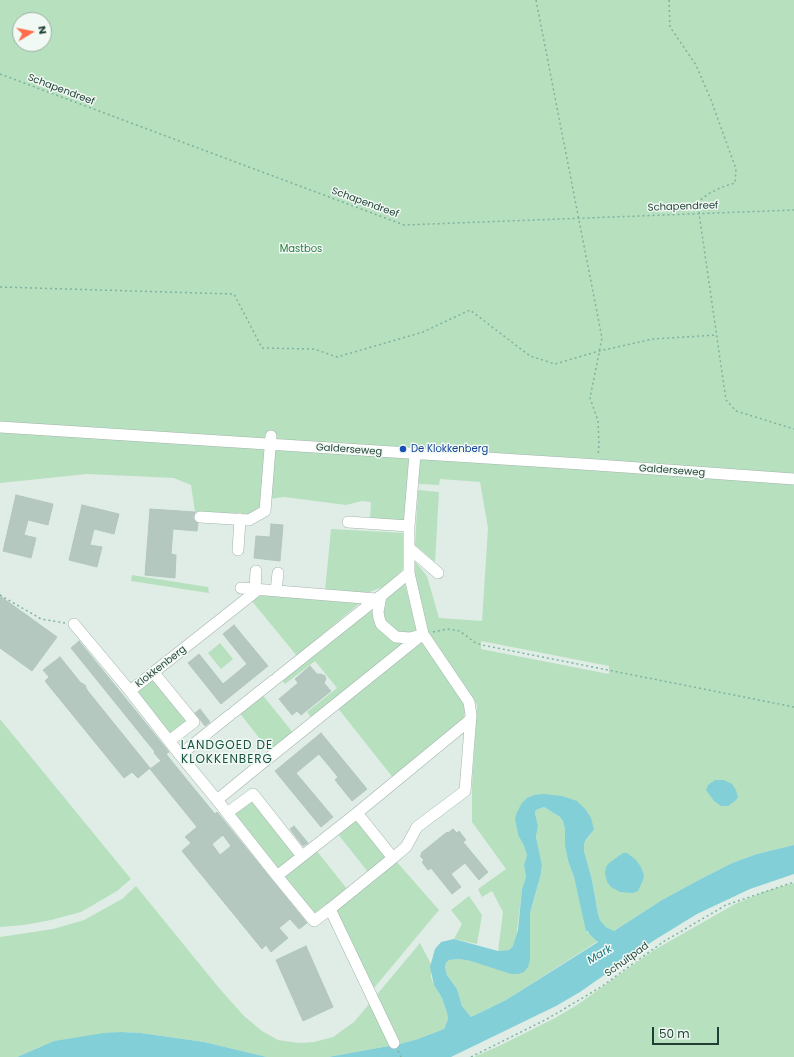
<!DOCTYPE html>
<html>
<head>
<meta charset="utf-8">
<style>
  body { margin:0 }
  #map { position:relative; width:794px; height:1057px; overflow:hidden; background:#e0ede6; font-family:Poppins,sans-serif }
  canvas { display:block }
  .north { position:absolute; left:12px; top:12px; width:40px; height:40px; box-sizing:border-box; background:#f1f9f4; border:1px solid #9dafa7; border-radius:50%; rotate:80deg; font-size:11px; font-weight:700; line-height:16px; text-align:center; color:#1f3f34 }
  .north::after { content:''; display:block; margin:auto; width:14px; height:18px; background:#ff6d4c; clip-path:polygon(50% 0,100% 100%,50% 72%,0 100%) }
  .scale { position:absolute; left:652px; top:1027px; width:67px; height:18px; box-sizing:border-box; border:2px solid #1f3f34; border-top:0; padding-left:5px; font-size:12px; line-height:14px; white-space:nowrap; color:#1f3f34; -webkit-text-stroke:3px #f1f9f4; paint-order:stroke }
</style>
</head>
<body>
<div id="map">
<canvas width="794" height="1057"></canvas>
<div class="north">N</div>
<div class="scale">50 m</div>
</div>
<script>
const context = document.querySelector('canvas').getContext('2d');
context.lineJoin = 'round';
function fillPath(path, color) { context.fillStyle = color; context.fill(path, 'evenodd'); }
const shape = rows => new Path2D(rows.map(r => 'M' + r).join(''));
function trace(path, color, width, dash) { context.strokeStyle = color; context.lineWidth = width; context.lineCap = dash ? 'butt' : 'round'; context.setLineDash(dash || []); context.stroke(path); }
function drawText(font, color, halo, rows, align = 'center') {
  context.font = font + ' Poppins,sans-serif'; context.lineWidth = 3; context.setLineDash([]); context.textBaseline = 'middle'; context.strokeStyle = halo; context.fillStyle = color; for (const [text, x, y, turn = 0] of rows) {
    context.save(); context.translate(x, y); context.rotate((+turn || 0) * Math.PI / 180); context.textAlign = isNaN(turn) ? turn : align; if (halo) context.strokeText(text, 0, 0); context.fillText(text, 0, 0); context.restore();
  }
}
fillPath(shape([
  [0,0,794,0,794,845,757,854,732,863,695,882,662,900,614,931,606,927,600,920,598,914,592,880,584,851,584,844,590,835,562,796,515,819,518,835,524,846,527,855,524,865,526,877,522,889,516,940,513,946,509,950,498,951,503,912,492,891,482,897,478,889,506,869,472,822,472,786,477,705,429,636,414,574,414,560,427,576,439,618,482,621,488,528,480,482,440,479,439,485,419,484,419,477,409,476,406,524,370,520,371,502,362,501,346,505,284,497,262,500,261,507,249,514,195,512,191,485,174,478,87,474,0,483],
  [20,20,44,20,44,44,20,44],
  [481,641,609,666,609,674,481,649],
  [418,490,439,492,435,562,415,545],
  [331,529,405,533,403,569,388,585,367,593,325,591],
  [132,575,208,587,209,593,131,581],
  [404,579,417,632,410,635,395,632,382,618,384,595],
  [260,593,361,602,297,656,251,600],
  [377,601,375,611,407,641,312,719,307,712,337,688,315,661,285,684,281,679],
  [423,641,461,695,465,711,463,723,394,779,337,707],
  [220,643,233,659,221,669,208,653],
  [153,678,189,723,171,737,135,693],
  [261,693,294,734,271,753,238,711],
  [0,719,131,879,117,891,81,912,51,920,24,925,0,927],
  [251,798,297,857,280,871,233,812],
  [544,807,560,817,563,821,565,829,565,846,568,861,574,877,587,931,589,934,598,941,506,1000,471,1017,462,1006,457,989,447,975,445,969,446,963,449,960,459,959,471,961,530,960,530,913,541,875,542,865,536,837,538,826,535,813,536,810],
  [357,817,388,856,368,872,337,833],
  [316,850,347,889,314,914,284,876],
  [396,861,439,910,374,988,334,910],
  [794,883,794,1057,474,1057,501,1045,555,1018,577,1005,654,950,735,904,766,891],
  [136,886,219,988,244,1016,262,1031,278,1040,299,1043,314,1042,333,1037,354,1022,420,943,431,964,431,977,434,985,442,998,447,1013,448,1019,444,1029,418,1039,400,1044,328,1057,267,1057,204,1042,141,1033,121,1032,54,1041,17,1057,0,1057,0,937,53,929,84,920,122,899],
  [469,896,482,915,477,944,454,939,462,924,451,910]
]), '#b7e0bf');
fillPath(shape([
  [715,780,724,780,732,784,736,790,738,797,735,801,728,806,721,806,714,801,706,790,708,785],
  [543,794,562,796,577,801,586,810,591,818,594,829,586,840,584,844,584,851,592,880,598,914,600,920,606,927,614,931,662,900,695,882,732,863,757,854,794,845,794,874,750,889,697,914,653,941,580,992,556,1006,451,1057,328,1057,400,1044,418,1039,444,1029,448,1019,447,1013,442,998,434,985,430,967,435,949,441,942,454,939,498,951,509,950,513,946,518,930,522,889,526,877,524,865,527,855,524,846,518,835,515,819,517,812,522,803,527,798,534,795],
  [544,807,560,817,563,821,565,829,565,846,568,861,574,877,586,931,588,931,589,934,598,942,506,1000,471,1017,462,1006,457,989,447,975,445,968,446,963,449,960,459,959,471,961,511,974,518,974,524,972,528,967,530,960,530,913,541,874,542,865,536,837,538,826,535,813,536,810],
  [623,853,627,853,635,859,641,867,644,876,643,880,638,891,633,893,620,892,611,887,607,882,605,873,606,867,609,863],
  [121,1032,141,1033,204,1042,267,1057,17,1057,54,1041,104,1033]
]), '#83cfd7');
const building = shape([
  [16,495,53,504,48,525,28,520,24,535,36,538,31,558,3,551,16,495],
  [82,505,119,514,114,534,94,529,90,545,102,547,97,567,69,560,82,505],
  [150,509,195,512,193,517,194,520,198,523,197,531,173,529,171,554,176,555,175,578,145,575,150,509],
  [271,524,283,525,280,561,254,558,256,536,270,537,271,524],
  [0,596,57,637,32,671,0,648,0,596],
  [234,625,268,666,221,704,188,663,199,654,223,684,247,664,223,634,234,625],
  [79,641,169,752,166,754,187,780,215,814,217,812,307,923,299,929,290,919,279,928,288,938,271,952,266,945,262,949,182,851,191,843,185,837,197,827,150,769,161,761,154,753,155,752,71,648,79,641],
  [223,835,231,846,220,855,212,844,223,835],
  [60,657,80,682,85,685,87,690,150,768,138,778,132,772,124,778,45,681,49,677,43,670,60,657],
  [310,666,317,674,321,674,325,676,326,679,324,683,331,691,301,715,297,711,292,715,279,699,298,683,295,679,310,666],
  [200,709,210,722,205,726,195,713,200,709],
  [321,733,367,789,352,801,335,780,338,777,319,754,296,773,333,817,321,827,275,771,321,733],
  [294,826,308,843,303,846,290,829,294,826],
  [453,829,457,833,459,831,466,840,463,842,488,872,479,880,465,863,451,874,461,887,452,894,431,868,428,870,422,862,424,860,420,856,422,854,421,853,447,832,448,833,453,829],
  [306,946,333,1007,303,1021,276,960,306,946]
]);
fillPath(building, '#b5c8bf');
trace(building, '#b2c7bd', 1);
const minor = shape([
  [0,427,597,465,794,479],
  [200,517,249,520,265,511,271,436],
  [348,522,409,526],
  [409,548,438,573],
  [238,550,240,519],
  [409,573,381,596,378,612,379,618,381,624,396,637,410,638,421,635],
  [241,588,376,599],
  [255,589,256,571],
  [276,591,278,573],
  [74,624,130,691,259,589],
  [154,673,194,722,169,741],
  [277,678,379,597],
  [130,691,180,755],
  [234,712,273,681],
  [230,715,180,755,217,800,266,760],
  [270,757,423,634],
  [217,800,277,876],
  [227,813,253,794,302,856],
  [357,813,470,720],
  [393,858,357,813,277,876,314,921,330,909,393,858,406,847,417,827,465,791,471,715,469,702,423,634,409,573,409,526,415,454],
  [330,909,394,1043]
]);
trace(minor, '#a2b5ad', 12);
trace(shape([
  [536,0,602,338,590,398,598,421,599,444,598,456],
  [669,0,670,27,696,65,711,100,736,169,735,183,722,187,708,194,699,201,699,213,726,400,736,411,794,429],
  [0,74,404,225,794,210],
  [0,287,234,294,262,348,314,349,337,357,423,332,470,310,530,356,555,364,599,351,653,339,717,335],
  [0,595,41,619,65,623],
  [433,632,447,629,460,631,474,642,482,645,794,707],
  [398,1051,401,1057],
  [471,1057,547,1019,601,987,663,942,726,905,794,882]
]), '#7db39f', 1.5, [2, 3]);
trace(minor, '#fff', 11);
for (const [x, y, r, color] of [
  [403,449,4,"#1a4fb4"]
]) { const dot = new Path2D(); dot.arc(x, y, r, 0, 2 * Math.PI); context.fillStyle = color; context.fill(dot); trace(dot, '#f1f9f4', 1.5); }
drawText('10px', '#1f3f34', '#f1f9f4', [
  ["Schapendreef",61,90,21],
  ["Schapendreef",365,203,20],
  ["Schapendreef",683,207,-2],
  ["Galderseweg",349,450,4],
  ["Galderseweg",672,471,4],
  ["Klokkenberg",161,667,-38],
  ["Schuitpad",627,960,-36]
]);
drawText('10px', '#257941', '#f1f9f4', [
  ["Mastbos",301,249]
]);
drawText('10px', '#164399', '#f1f9f4', [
  ["De Klokkenberg",411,449]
], 'left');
drawText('italic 11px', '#137580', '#f1f9f4', [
  ["Mark",600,955,-31]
]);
context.letterSpacing = '1px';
drawText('12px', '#195341', '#f1f9f4', [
  ["LANDGOED DE",227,746],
  ["KLOKKENBERG",227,760]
]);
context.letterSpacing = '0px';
</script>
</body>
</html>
